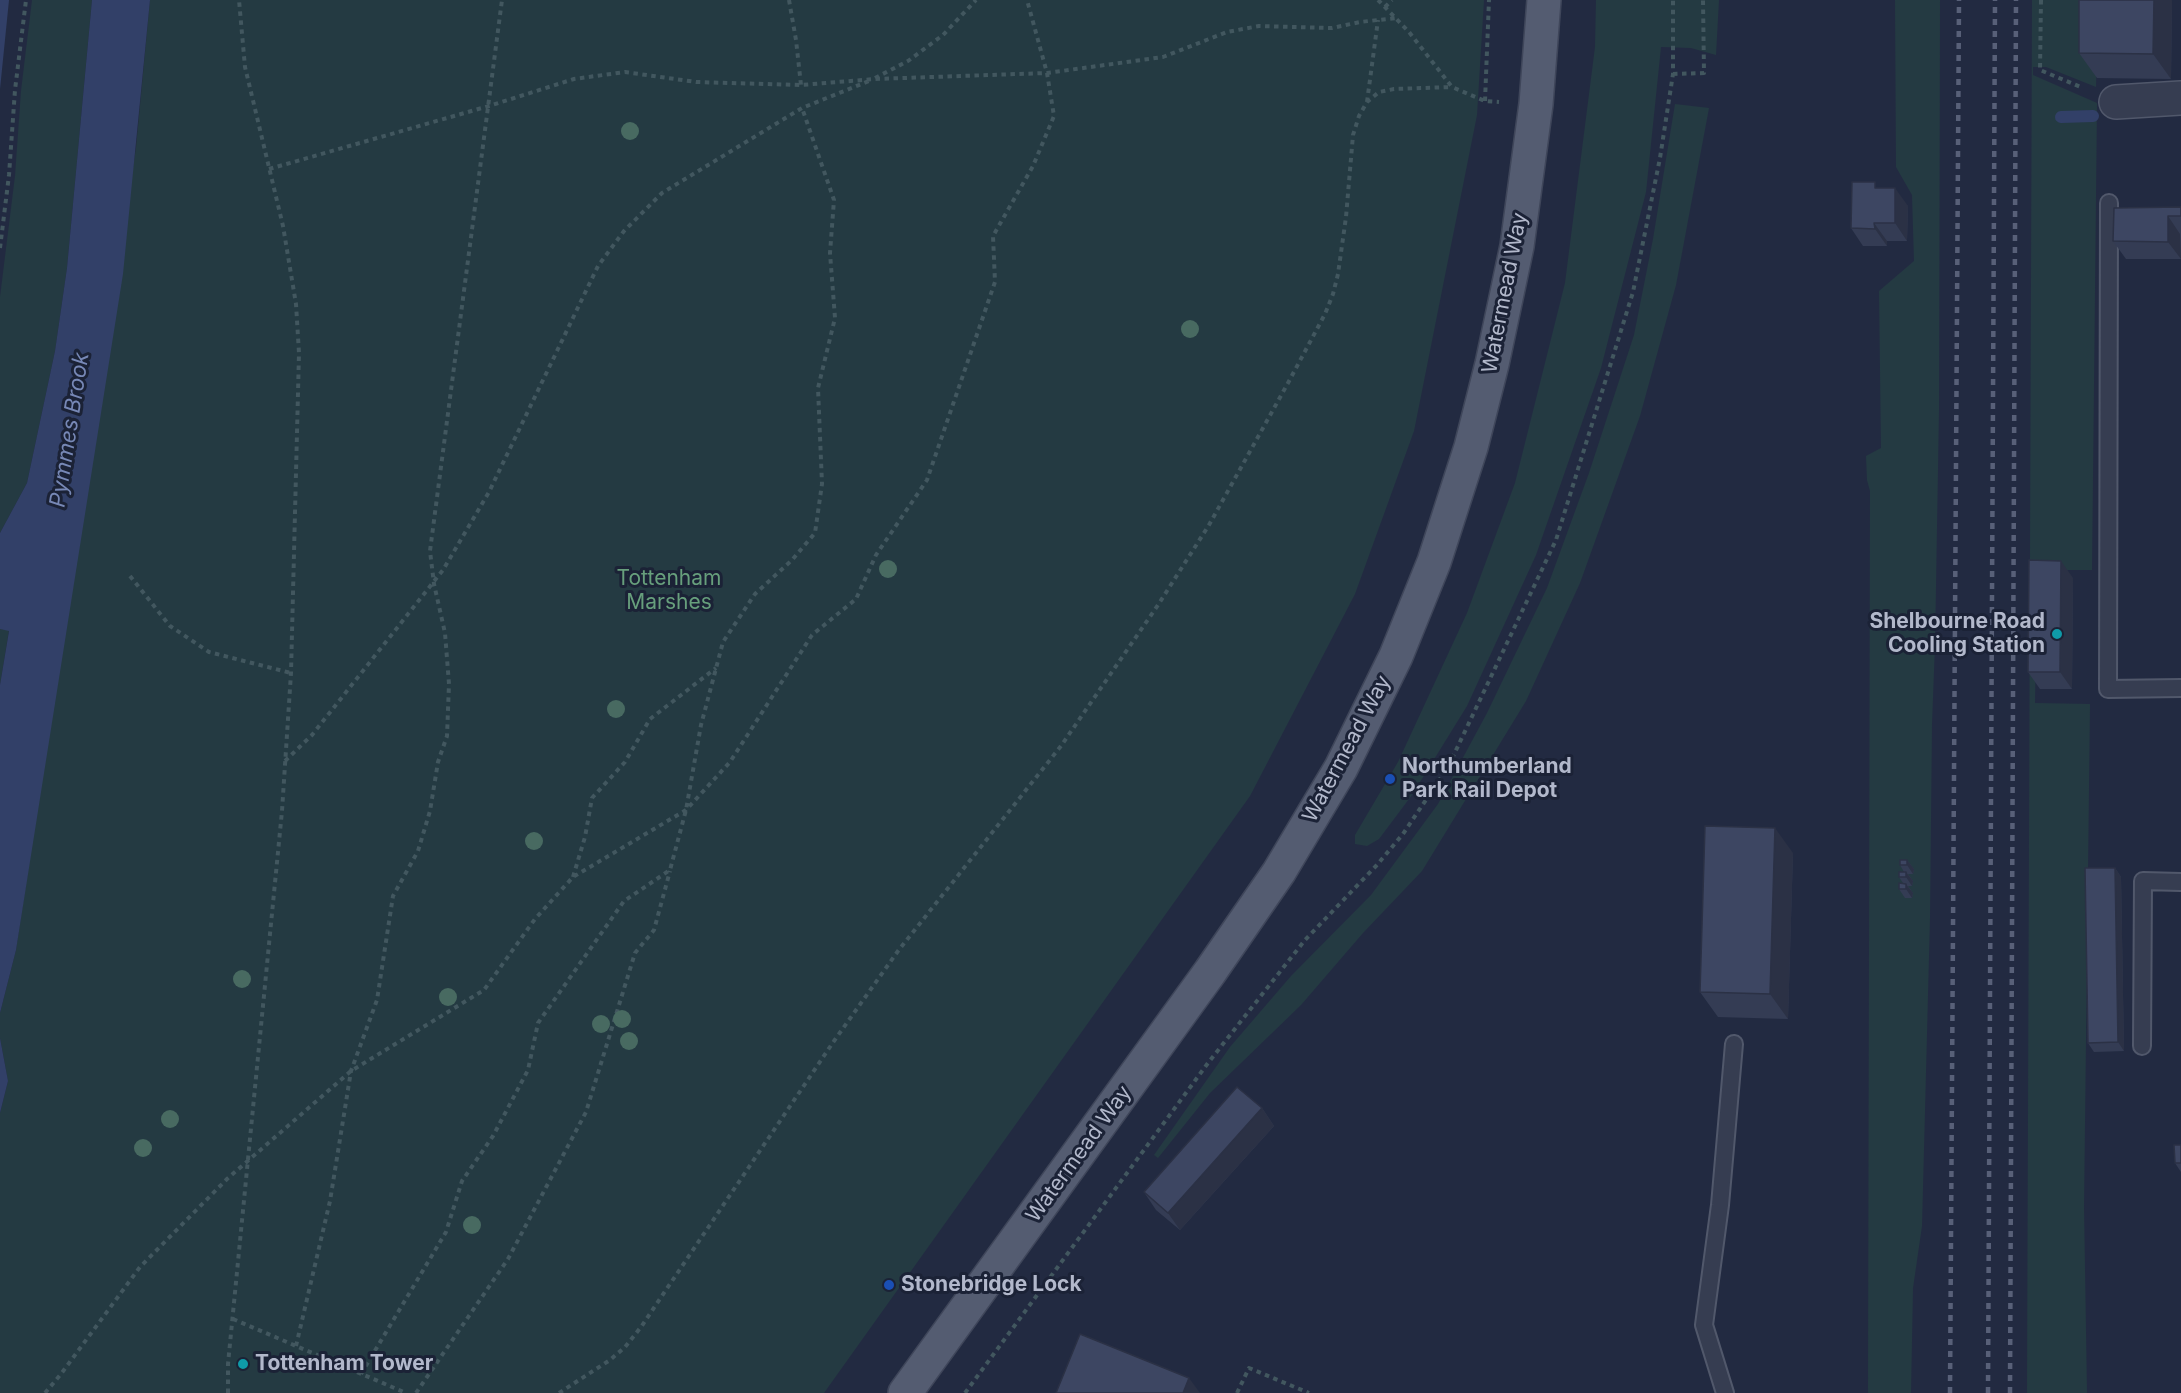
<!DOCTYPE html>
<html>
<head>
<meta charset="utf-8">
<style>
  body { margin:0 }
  canvas { display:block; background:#222a41 }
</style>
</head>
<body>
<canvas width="2181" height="1393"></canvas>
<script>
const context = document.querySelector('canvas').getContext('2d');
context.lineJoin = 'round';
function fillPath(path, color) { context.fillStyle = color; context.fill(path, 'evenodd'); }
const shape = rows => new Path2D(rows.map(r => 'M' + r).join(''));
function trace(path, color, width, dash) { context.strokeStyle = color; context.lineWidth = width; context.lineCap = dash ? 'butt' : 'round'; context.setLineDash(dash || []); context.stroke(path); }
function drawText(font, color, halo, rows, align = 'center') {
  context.font = font + ' Inter,sans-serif'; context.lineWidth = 6; context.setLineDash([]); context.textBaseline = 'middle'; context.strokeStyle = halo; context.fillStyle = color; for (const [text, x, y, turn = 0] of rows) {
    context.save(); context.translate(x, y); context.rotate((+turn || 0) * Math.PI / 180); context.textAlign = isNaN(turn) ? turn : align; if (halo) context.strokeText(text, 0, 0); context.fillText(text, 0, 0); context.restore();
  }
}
fillPath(shape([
  [32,0,92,0,67,268,55,351,27,483,0,533,0,297,15,176,21,91],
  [150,0,1484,0,1477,115,1414,431,1355,594,1250,796,824,1393,0,1393,0,1113,8,1081,0,1038,0,1013,16,950,136,148],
  [1596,0,1719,0,1716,55,1691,48,1661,47,1646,192,1601,368,1536,555,1467,706,1412,795,1379,839,1367,846,1355,844,1355,835,1398,762,1467,613,1515,483,1565,283,1595,47],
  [1895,0,1940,0,1939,410,1935,644,1932,724,1930,918,1922,1226,1913,1288,1911,1393,1868,1393,1870,491,1867,480,1866,456,1881,448,1879,291,1914,261,1912,195,1896,167],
  [2032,0,2098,0,2096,87,2046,67,2033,67,2033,75,2097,103,2092,570,2037,570,2035,703,2090,704,2084,1207,2087,1393,2027,1393],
  [1675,104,1709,108,1676,285,1640,416,1580,583,1526,701,1422,871,1363,933,1301,1005,1210,1093,1158,1158,1154,1155,1230,1047,1291,976,1371,895,1438,804,1487,713,1547,588,1589,473,1634,335,1653,239],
  [0,629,9,630,0,685]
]), '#243a42');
fillPath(shape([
  [0,0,9,0,0,89],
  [92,0,150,0,123,274,16,950,0,1013,0,685,9,631,0,629,0,533,27,483,55,351,67,268],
  [0,1038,8,1081,0,1113]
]), '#324068');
trace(shape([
  [2061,117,2093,116]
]), '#324068', 12);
const lane = shape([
  [2109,203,2108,689,2181,688],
  [2142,1046,2143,881,2181,882],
  [1725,1393,1704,1325,1720,1205,1734,1044]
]);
const street = shape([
  [2116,102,2181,98]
]);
const primary = shape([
  [905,1393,1210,972,1279,872,1341,768,1396,656,1434,562,1471,447,1492,364,1517,246,1536,104,1544,0]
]);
trace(lane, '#51586b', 20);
trace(street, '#51586b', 36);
trace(primary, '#3f465a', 36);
trace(shape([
  [789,0,796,40,801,85],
  [1378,0,1409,32,1452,87,1485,101,1499,102],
  [2041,0,2040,70,2083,88],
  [1385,7,1392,0],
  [1673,74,1704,73,1703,0],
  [875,78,908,61,943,35,976,0],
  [1485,101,1489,0],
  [1367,102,1378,20],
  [269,169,489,106,574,79,625,72,696,82,801,85,875,79,1047,73,1163,57,1227,32,1259,26,1332,28,1360,22,1396,18],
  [0,248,9,175,15,90,26,0],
  [130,576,170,626,209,652,291,673],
  [285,761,312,735,443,570,489,492,598,266,624,231,662,193,802,108,869,81],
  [573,877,585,837,592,798,625,762,650,719,716,668],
  [233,1319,406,1393],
  [296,1346,330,1201,351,1071,377,1000,393,896,418,851,430,811,438,762,447,736,449,684,445,633,434,584,430,551,502,0],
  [361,1374,446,1232,462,1181,493,1136,528,1070,538,1023,624,901,670,870,686,810,701,725,723,642,755,594,792,560,815,533,822,484,818,388,835,318,830,253,834,200,802,108],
  [45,1393,61,1374,140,1267,227,1179,351,1071,484,990,535,919,573,877,686,810,730,762,812,635,856,599,876,555,927,480,995,282,993,236,1033,166,1054,116,1047,73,1027,0],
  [228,1393,228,1364,282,811,291,673,299,353,296,304,283,226,245,67,239,0],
  [416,1393,508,1259,586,1112,635,953,654,930,670,871],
  [559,1393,610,1360,625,1347,641,1327,834,1041,898,951,1061,746,1158,605,1209,525,1288,383,1325,314,1333,294,1338,274,1346,217,1353,135,1359,116,1367,102,1379,92,1394,89,1452,87],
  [965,1393,1208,1063,1305,940,1376,866,1403,834,1448,767,1556,540,1633,292,1660,158,1673,74,1673,0],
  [1237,1393,1249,1368,1309,1393]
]), '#42575f', 4, [4.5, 4.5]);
trace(lane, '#363d51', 16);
trace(street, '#363d51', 33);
trace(primary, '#545c71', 33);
trace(shape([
  [1950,1393,1959,0],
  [1988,1393,1995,0],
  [2010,1393,2016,0]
]), '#586078', 4.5, [6, 6]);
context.fillStyle = '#486a61';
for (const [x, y] of [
  [630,131],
  [1190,329],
  [888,569],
  [616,709],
  [534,841],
  [242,979],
  [448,997],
  [622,1019],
  [601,1024],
  [629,1041],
  [170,1119],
  [143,1148],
  [472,1225]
]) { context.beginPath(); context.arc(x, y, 9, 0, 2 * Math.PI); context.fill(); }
fillPath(shape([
  [2172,0,2171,79,2097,78,2079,53],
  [1879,188,1908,206,1907,241,1887,241,1887,246,1863,246,1851,228],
  [2181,207,2181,259,2126,259,2113,241],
  [2073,578,2072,689,2040,689,2028,672],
  [1793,853,1788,1019,1718,1017,1700,992],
  [1907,860,1914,869,1913,874,1908,874,1913,881,1912,886,1908,886,1913,893,1912,898,1905,898,1899,889,1903,883,1899,877,1904,872,1900,865],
  [2115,868,2121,877,2124,1051,2094,1052,2088,1043],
  [1262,1108,1274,1126,1180,1230,1156,1210,1144,1192],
  [2181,1145,2181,1172,2175,1163]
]), '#343c54');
fillPath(shape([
  [2154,0,2172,0,2171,79,2153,54],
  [1895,188,1908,206,1907,241,1895,223],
  [2168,216,2180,234,2181,259,2168,242],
  [1874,223,1887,241,1887,246,1875,229],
  [2061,561,2073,578,2072,689,2060,672],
  [1775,828,1793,853,1788,1019,1770,994],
  [1907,860,1914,869,1913,874,1907,865],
  [2115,868,2121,877,2124,1051,2118,1042],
  [1906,872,1913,881,1912,886,1906,877],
  [1906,884,1913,893,1912,898,1906,889],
  [1262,1108,1274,1126,1180,1230,1168,1213],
  [1189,1378,1200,1393,1183,1393]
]), '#2b3145');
const building = shape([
  [2079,0,2154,0,2153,54,2079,53,2079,0],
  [1852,182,1875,182,1875,188,1895,188,1895,223,1874,223,1875,229,1851,228,1852,182],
  [2181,207,2181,216,2168,216,2168,242,2113,241,2114,208,2181,207],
  [2029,560,2061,561,2060,672,2028,672,2029,560],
  [1705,826,1775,828,1770,994,1700,992,1705,826],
  [1900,860,1907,860,1907,865,1900,865,1900,860],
  [2085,868,2115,868,2118,1042,2088,1043,2085,868],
  [1899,872,1906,872,1906,877,1899,877,1899,872],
  [1899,883,1906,884,1906,889,1899,889,1899,883],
  [1237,1087,1262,1108,1168,1213,1144,1192,1237,1087],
  [2174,1145,2181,1145,2181,1163,2175,1163,2174,1145],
  [1080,1334,1189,1378,1183,1393,1056,1393,1080,1334]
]);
fillPath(building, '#3d4662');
trace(building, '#2b3145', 1.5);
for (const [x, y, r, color] of [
  [2057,634,6,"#0f9aa8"],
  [1390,779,6,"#1a4fb4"],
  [889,1285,6,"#1a4fb4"],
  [243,1364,6,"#0f9aa8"]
]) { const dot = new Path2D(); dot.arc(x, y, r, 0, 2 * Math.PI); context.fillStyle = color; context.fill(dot); trace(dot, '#1b2236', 2); }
drawText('21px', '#b2b8cb', '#1b2236', [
  ["Watermead Way",1505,293,-79],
  ["Watermead Way",1347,749,-62],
  ["Watermead Way",1079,1154,-54]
]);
drawText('21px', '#679f7c', '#1b2236', [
  ["Tottenham",669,579],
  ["Marshes",669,603]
]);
drawText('bold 21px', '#b2b8cb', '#1b2236', [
  ["Shelbourne Road",2045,622,"right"],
  ["Cooling Station",2045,646,"right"],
  ["Northumberland",1402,767],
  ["Park Rail Depot",1402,791],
  ["Stonebridge Lock",901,1285],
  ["Tottenham Tower",255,1364]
], 'left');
drawText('italic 22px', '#7788b6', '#1b2236', [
  ["Pymmes Brook",70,430,-81]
]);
</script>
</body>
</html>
